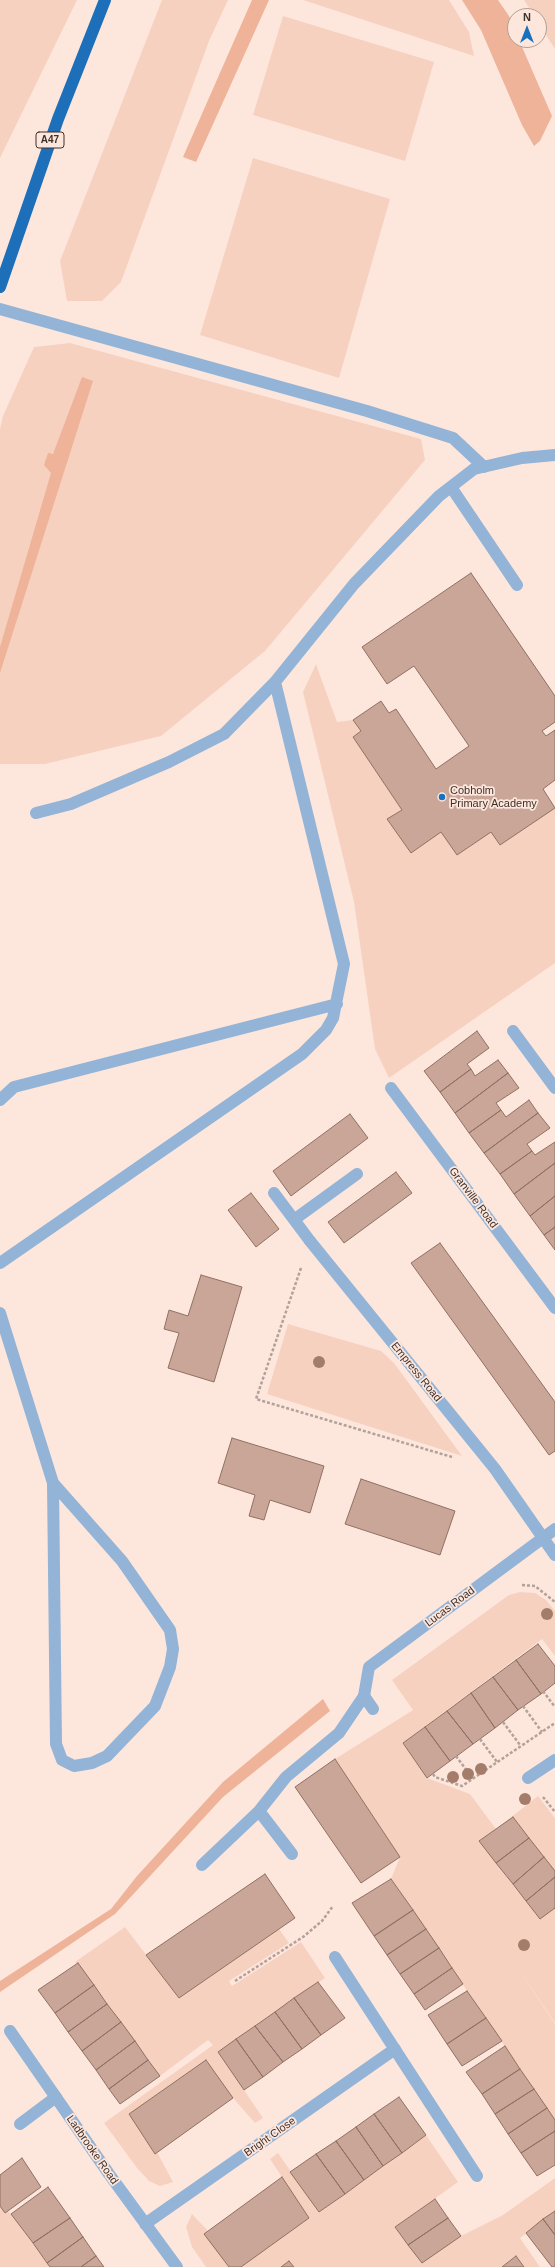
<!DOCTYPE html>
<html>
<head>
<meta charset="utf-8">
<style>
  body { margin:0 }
  #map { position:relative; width:555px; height:2267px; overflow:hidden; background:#fde7dd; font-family:Helvetica,sans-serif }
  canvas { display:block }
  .north { position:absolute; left:507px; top:8px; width:40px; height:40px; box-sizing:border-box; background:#fde7dd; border:1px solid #b19e95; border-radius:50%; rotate:0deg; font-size:11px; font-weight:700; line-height:16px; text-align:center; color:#3e302a }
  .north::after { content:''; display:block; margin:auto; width:14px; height:18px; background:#1771bf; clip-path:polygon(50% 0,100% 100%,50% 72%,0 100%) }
</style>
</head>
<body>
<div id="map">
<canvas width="555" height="2267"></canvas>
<div class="north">N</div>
</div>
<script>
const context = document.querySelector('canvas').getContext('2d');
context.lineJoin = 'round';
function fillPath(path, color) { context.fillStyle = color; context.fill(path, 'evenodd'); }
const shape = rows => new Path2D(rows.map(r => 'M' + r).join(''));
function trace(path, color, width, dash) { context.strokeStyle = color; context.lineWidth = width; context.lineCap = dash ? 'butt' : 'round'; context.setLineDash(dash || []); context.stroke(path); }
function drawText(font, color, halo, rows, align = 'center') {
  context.font = font + ' Helvetica,sans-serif'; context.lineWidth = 3.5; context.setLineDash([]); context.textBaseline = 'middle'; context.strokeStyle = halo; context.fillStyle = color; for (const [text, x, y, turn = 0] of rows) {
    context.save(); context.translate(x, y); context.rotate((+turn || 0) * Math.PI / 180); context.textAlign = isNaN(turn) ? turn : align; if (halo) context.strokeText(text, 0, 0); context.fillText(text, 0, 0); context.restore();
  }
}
fillPath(shape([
  [0,0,77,0,0,158],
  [162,0,228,0,209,41,121,282,102,301,67,301,60,261],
  [303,0,449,0,469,32,474,56],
  [524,0,555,0,555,49,539,24,539,16,534,16],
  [283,16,434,62,405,161,253,115],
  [253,158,390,199,339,378,200,335],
  [70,343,421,439,425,460,265,651,161,736,45,764,0,764,0,429,3,416,34,347],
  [316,664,337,722,353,720,361,731,353,737,402,810,388,819,411,853,441,832,457,855,491,832,500,845,555,808,555,963,389,1078,375,1049,354,902,303,692],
  [288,1324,381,1351,394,1363,462,1456,267,1394],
  [520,1592,535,1593,546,1600,555,1611,555,1656,542,1639,403,1743,427,1778,470,1794,496,1829,538,1796,555,1818,555,2023,518,1968,555,2024,555,2120,391,1879,400,1857,335,1759,413,1710,392,1680,509,1595],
  [125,1927,179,1998,279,1929,289,1943,229,1981,232,1986,301,1942,325,1978,218,2052,263,2118,255,2123,233,2098,206,2061,129,2114,155,2154,157,2152,173,2182,160,2186,149,2181,137,2168,104,2123,213,2045,208,2040,160,2076,75,1962],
  [426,2135,458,2182,395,2227,408,2245,431,2256,461,2236,503,2215,555,2178,555,2211,520,2238,540,2267,524,2267,516,2256,502,2267,294,2267,289,2261,281,2267,241,2267,309,2218,270,2159,278,2153,319,2212],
  [0,2202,11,2214,50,2267,0,2267],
  [192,2214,208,2231,205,2234,229,2267,206,2267,192,2247,186,2227]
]), '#f7d1c0');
fillPath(shape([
  [252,0,269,0,196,162,183,157],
  [462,0,498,0,509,16,515,30,515,40,519,40,552,116,540,141,534,146,522,125,481,30],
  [82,377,93,381,0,673,0,647,51,473,44,465,48,453,53,454],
  [323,1699,330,1711,223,1797,115,1914,0,1992,0,1981,111,1909,137,1876,223,1782]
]), '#eeb399');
const building = shape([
  [471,573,555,696,555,722,542,731,546,736,555,730,555,780,543,789,555,808,500,845,491,832,457,855,441,832,411,853,387,819,402,810,353,737,361,731,353,720,381,701,389,713,396,709,436,769,469,746,414,666,387,684,362,647,471,573],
  [477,1031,489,1048,467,1064,471,1069,440,1092,424,1071,477,1031],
  [498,1060,508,1073,455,1113,440,1092,471,1069,475,1076,498,1060],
  [508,1073,519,1088,496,1103,501,1110,469,1133,455,1113,508,1073],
  [529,1100,538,1113,484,1153,469,1133,501,1110,506,1117,529,1100],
  [538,1113,550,1128,527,1144,532,1151,500,1174,484,1153,538,1113],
  [350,1114,368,1138,291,1196,273,1171,350,1114],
  [555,1142,555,1163,514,1194,500,1174,532,1151,535,1155,555,1142],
  [555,1163,555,1196,530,1216,514,1194,555,1163],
  [396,1172,412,1193,344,1243,328,1222,396,1172],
  [251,1193,279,1229,256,1247,228,1210,251,1193],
  [555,1196,555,1227,544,1235,530,1216,555,1196],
  [555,1227,555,1250,544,1235,555,1227],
  [440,1243,555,1402,555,1451,549,1455,411,1263,440,1243],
  [201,1275,242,1287,214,1382,168,1368,179,1333,164,1329,169,1310,188,1316,201,1275],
  [232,1438,324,1466,310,1513,270,1500,264,1520,249,1516,255,1495,218,1483,232,1438],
  [361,1479,455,1511,440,1555,345,1524,361,1479],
  [538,1644,555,1666,555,1683,541,1694,516,1660,538,1644],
  [516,1660,541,1694,518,1710,493,1677,516,1660],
  [493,1677,518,1710,495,1728,471,1693,493,1677],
  [471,1693,495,1728,473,1744,447,1711,471,1693],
  [447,1711,473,1744,450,1761,425,1727,447,1711],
  [425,1727,450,1761,427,1778,403,1743,425,1727],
  [335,1759,400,1857,361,1883,295,1787,335,1759],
  [513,1817,529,1838,496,1863,479,1841,513,1817],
  [529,1838,544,1857,513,1884,496,1863,529,1838],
  [544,1857,555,1871,555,1877,526,1901,513,1884,544,1857],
  [265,1874,295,1918,179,1998,146,1955,265,1874],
  [555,1877,555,1908,540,1919,526,1901,555,1877],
  [391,1879,413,1910,374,1936,352,1903,391,1879],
  [413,1910,426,1929,387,1955,374,1936,413,1910],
  [426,1929,439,1948,400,1974,387,1955,426,1929],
  [439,1948,452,1968,414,1994,400,1974,439,1948],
  [78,1963,94,1985,55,2013,38,1990,78,1963],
  [452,1968,463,1984,425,2010,414,1994,452,1968],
  [318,1982,345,2018,321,2035,294,1998,318,1982],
  [94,1985,107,2004,68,2032,55,2013,94,1985],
  [467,1991,486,2018,447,2044,428,2015,467,1991],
  [294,1998,321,2035,302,2049,275,2012,294,1998],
  [107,2004,121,2022,82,2051,68,2032,107,2004],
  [275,2012,302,2049,283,2062,255,2026,275,2012],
  [486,2018,502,2041,462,2066,447,2044,486,2018],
  [121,2022,135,2041,96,2070,82,2051,121,2022],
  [255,2026,283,2062,263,2077,236,2039,255,2026],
  [236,2039,263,2077,244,2090,218,2052,236,2039],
  [135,2041,148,2060,109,2089,96,2070,135,2041],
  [505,2046,520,2069,482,2094,466,2072,505,2046],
  [148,2060,160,2076,120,2104,109,2089,148,2060],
  [206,2060,233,2098,155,2154,129,2114,206,2060],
  [520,2069,534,2089,495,2114,482,2094,520,2069],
  [534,2089,547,2108,508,2134,495,2114,534,2089],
  [399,2097,426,2135,402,2153,374,2114,399,2097],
  [547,2108,555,2120,555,2131,521,2153,508,2134,547,2108],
  [374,2114,402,2153,383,2166,356,2127,374,2114],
  [356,2127,383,2166,364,2180,336,2141,356,2127],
  [555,2131,555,2165,537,2176,521,2153,555,2131],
  [336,2141,364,2180,345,2194,316,2154,336,2141],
  [316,2154,345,2194,319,2212,290,2172,316,2154],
  [22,2158,41,2187,5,2213,0,2206,0,2175,22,2158],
  [282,2177,309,2218,241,2267,229,2267,204,2234,282,2177],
  [48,2187,70,2218,33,2243,11,2214,48,2187],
  [435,2199,448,2218,408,2245,395,2227,435,2199],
  [555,2211,555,2235,543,2219,555,2211],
  [70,2218,83,2237,47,2263,33,2243,70,2218],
  [448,2218,461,2236,422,2263,408,2245,448,2218],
  [543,2219,555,2235,555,2267,552,2267,526,2233,543,2219],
  [83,2237,96,2256,81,2267,50,2267,47,2263,83,2237],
  [96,2256,104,2267,81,2267,96,2256],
  [516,2256,524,2267,502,2267,516,2256],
  [289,2261,294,2267,281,2267,289,2261]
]);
fillPath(building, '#c9a697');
trace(building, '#907062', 1);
trace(shape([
  [301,1268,256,1399,452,1457],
  [522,1585,535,1586,555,1602],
  [543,1691,555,1707],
  [523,1706,542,1732],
  [503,1722,520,1745],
  [480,1739,497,1762],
  [456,1756,473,1779],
  [433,1774,435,1777,462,1786,555,1723],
  [543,1797,555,1812],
  [235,1981,303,1937,322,1921,333,1906]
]), '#b3a098', 2.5, [3, 2]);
trace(shape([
  [0,309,367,411,453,438,484,467],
  [451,487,517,585],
  [36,813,71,804,169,762,224,734,275,682,354,584,439,496,474,469,522,458,555,455],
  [513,1031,555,1088],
  [0,1100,14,1087,337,1004],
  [274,1193,310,1241],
  [295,1219,357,1174],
  [0,1263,302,1054,326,1030,333,1018,344,964,275,682],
  [0,1313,53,1483,56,1744,62,1760,74,1766,92,1763,107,1756,155,1706,170,1667,173,1649,170,1630,122,1561,53,1483],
  [259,1811,292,1854],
  [202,1865,259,1811,286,1777,339,1733,364,1696,373,1709],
  [20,2124,56,2097]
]), '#93b4d7', 12);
trace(shape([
  [391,1088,555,1308],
  [310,1241,495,1469,555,1555],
  [364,1696,369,1667,555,1529],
  [528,1778,555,1760],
  [335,1957,477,2176],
  [10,2031,109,2174,177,2267],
  [145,2224,395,2049]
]), '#93b4d7', 12);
trace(shape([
  [0,287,58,119,105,0]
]), '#1c6fb8', 12);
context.fillStyle = '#a47d6a';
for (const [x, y] of [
  [319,1362],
  [547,1614],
  [481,1769],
  [468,1774],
  [453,1777],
  [525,1799],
  [524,1945]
]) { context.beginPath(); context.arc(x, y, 6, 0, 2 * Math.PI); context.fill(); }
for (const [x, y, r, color] of [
  [442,797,4,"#1771bf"]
]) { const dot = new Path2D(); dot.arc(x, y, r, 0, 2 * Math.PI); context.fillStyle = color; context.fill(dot); trace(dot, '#fde7dd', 1.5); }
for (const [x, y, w] of [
  [50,140,28]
]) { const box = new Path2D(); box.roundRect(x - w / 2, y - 8, w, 16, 3); context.fillStyle = '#fde7dd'; context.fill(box); trace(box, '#3e302a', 1); }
drawText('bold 10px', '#3e302a', null, [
  ["A47",50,140]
]);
drawText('11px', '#3e302a', '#fde7dd', [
  ["Cobholm",450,791],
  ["Primary Academy",450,804]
], 'left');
drawText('11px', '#3e302a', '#fde7dd', [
  ["Granville Road",473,1198,53],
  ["Empress Road",416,1372,51],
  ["Lucas Road",450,1607,-37],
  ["Bright Close",270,2137,-35],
  ["Ladbrooke Road",92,2150,55]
]);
</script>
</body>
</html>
